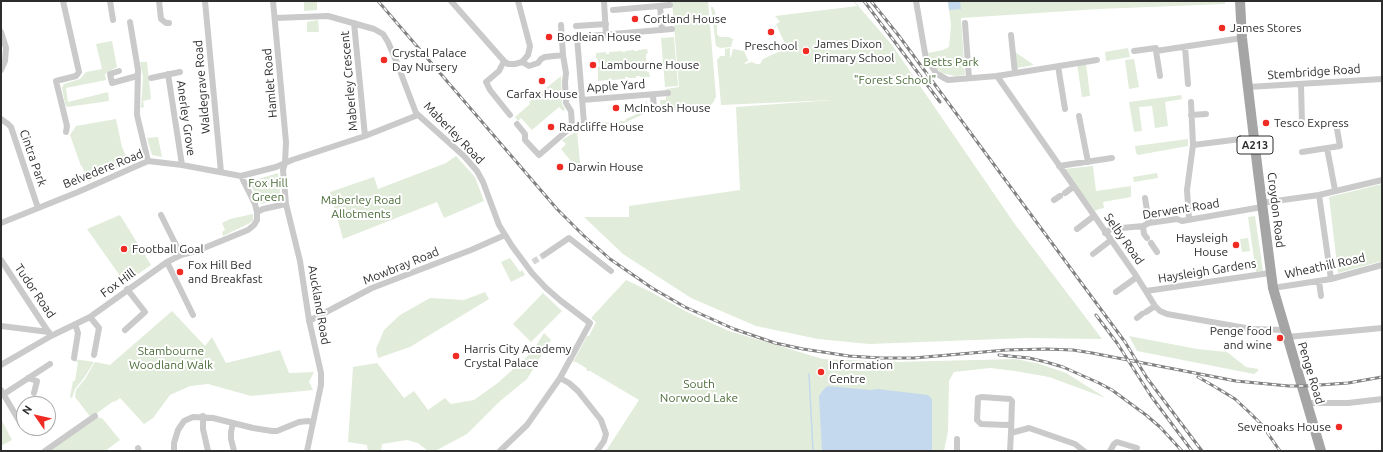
<!DOCTYPE html>
<html>
<head>
<meta charset="utf-8">
<style>
  body { margin:0 }
  #map { position:relative; width:1383px; height:452px; overflow:hidden; background:#fff; font-family:Ubuntu,sans-serif }
  canvas { display:block }
  .frame { position:absolute; inset:0; border:2px solid #2d2d2d; pointer-events:none }
  .north { position:absolute; left:16px; top:396px; width:40px; height:40px; box-sizing:border-box; background:#fff; border:1px solid #ababab; border-radius:50%; rotate:304deg; font-size:11px; font-weight:700; line-height:16px; text-align:center; color:#2d2d2d }
  .north::after { content:''; display:block; margin:auto; width:14px; height:18px; background:#f02b23; clip-path:polygon(50% 0,100% 100%,50% 72%,0 100%) }
</style>
</head>
<body>
<div id="map">
<canvas width="1383" height="452"></canvas>
<div class="frame"></div>
<div class="north">N</div>
</div>
<script>
const context = document.querySelector('canvas').getContext('2d');
context.lineJoin = 'round';
function fillPath(path, color) { context.fillStyle = color; context.fill(path, 'evenodd'); }
const shape = rows => new Path2D(rows.map(r => 'M' + r).join(''));
function trace(path, color, width, dash) { context.strokeStyle = color; context.lineWidth = width; context.lineCap = dash ? 'butt' : 'round'; context.setLineDash(dash || []); context.stroke(path); }
function drawText(font, color, halo, rows, align = 'center') {
  context.font = font + ' Ubuntu,sans-serif'; context.lineWidth = 4; context.setLineDash([]); context.textBaseline = 'middle'; context.strokeStyle = halo; context.fillStyle = color; for (const [text, x, y, turn = 0] of rows) {
    context.save(); context.translate(x, y); context.rotate((+turn || 0) * Math.PI / 180); context.textAlign = isNaN(turn) ? turn : align; if (halo) context.strokeText(text, 0, 0); context.fillText(text, 0, 0); context.restore();
  }
}
fillPath(shape([
  [304,1,317,1,317,10,304,11],
  [672,1,708,1,716,97,713,103,708,107,705,108,648,112,624,123,578,127,577,124,590,123,590,121,593,121,595,123,599,123,625,121,626,119,637,114,637,112,647,111,646,101,651,101,647,101,648,111,661,110,660,100,666,100,666,89,679,87],
  [853,1,854,1,892,45,1014,223,1102,339,1027,338,869,344,818,339,756,326,691,298,623,254,584,217,629,217,629,206,740,190,736,107,833,100,721,105,717,59,718,59,720,56,725,56,725,49,730,48,730,57,731,57,733,49,744,51,748,60,747,62,745,62,745,64,752,62,756,64,760,64,763,59,787,48,776,24,780,22,775,16,857,6],
  [948,1,1225,1,1225,4,1099,9,961,18,965,75,956,76,941,73,929,61,928,53,943,50,949,47,951,26],
  [711,7,713,7,716,14,713,15,717,15,717,34,720,37,729,37,733,39,731,47,720,48,716,46],
  [318,20,319,32,307,32,307,22],
  [674,37,678,86,665,87,661,38],
  [112,41,117,67,105,74,106,80,66,88,68,102,108,92,109,101,67,107,65,104,62,87,64,84,80,79,86,72,102,69,96,44],
  [1128,48,1130,57,1106,61,1105,52],
  [647,49,648,53,646,54,647,72,649,72,650,77,640,77,640,76,636,76,636,78,628,78,628,77,625,77,625,79,612,80,611,78,609,79,609,80,598,81,598,67,600,66,597,58,596,58,596,53,606,52,606,54,609,54,609,52,622,51,622,52,625,52,625,51,634,50,634,51,638,51,638,50],
  [1015,52,1034,65,1017,68],
  [1134,59,1139,87,1129,89,1125,60],
  [140,62,147,62,151,99,143,101,144,107,141,108,143,77],
  [1086,63,1090,96,1082,97,1077,64],
  [561,76,562,104,565,109,563,111,559,107,532,130,521,118,518,121,515,117,530,104,529,102],
  [1181,95,1182,99,1165,102,1168,126,1155,128,1152,106,1139,107,1142,131,1134,132,1129,102],
  [116,119,122,147,129,163,88,182,82,166,81,166,70,135,76,126],
  [577,131,581,173,561,149,566,144,562,140],
  [158,137,162,157,152,155,147,138],
  [1188,139,1188,146,1138,155,1136,153,1135,146],
  [456,156,475,177,484,201,444,218,437,202,343,239,330,192,374,177,378,189,446,163],
  [1093,166,1096,191,1131,186,1131,197,1103,202,1104,208,1099,209,1095,211,1064,169],
  [278,173,281,200,261,204,249,182],
  [1157,173,1158,178,1134,182,1133,177],
  [1382,184,1382,261,1338,273,1329,197],
  [253,214,253,220,250,223,223,236,222,232,225,230,222,223,230,219],
  [120,215,151,265,125,283,87,229],
  [1255,216,1263,271,1256,272,1248,217],
  [1248,238,1250,251,1242,252,1240,239],
  [510,258,520,272,522,270,525,275,511,282,501,262],
  [626,280,651,292,687,312,729,331,823,359,894,362,894,359,895,362,1016,359,1040,364,1066,373,1106,398,1049,377,1015,371,990,368,954,372,949,381,948,431,944,451,606,451,639,400,590,371,587,371,586,368,576,362,573,362,587,336,589,336,596,322,591,318],
  [485,292,489,299,410,347,378,358,376,349,384,330,400,315,430,298,464,300],
  [543,293,562,311,531,342,513,324],
  [172,311,205,346,212,337,226,363,280,350,289,373,314,372,309,382,313,390,251,396,208,384,190,386,170,395,153,418,144,424,120,398,116,401,112,402,96,414,99,418,102,418,120,440,105,451,48,451,92,419,75,397,76,390,85,379,95,362,110,365],
  [544,333,551,340,527,379,499,402,467,434,435,451,428,451,418,443,407,440,382,444,381,451,368,451,367,445,348,442,353,367,377,363,404,398,414,391,428,410,445,398,451,404,474,400,499,382,532,352],
  [1129,336,1197,349,1227,352,1246,367,1258,369,1258,371,1254,374,1137,351],
  [74,359,94,362,84,378,75,389,72,398,70,397,73,381,75,381,78,362,73,361],
  [1,419,12,440,1,446]
]), '#e1ecda');
fillPath(shape([
  [948,1,960,1,961,9,949,10],
  [828,386,871,390,878,389,928,395,932,399,932,451,822,451,819,396,824,389]
]), '#c4d9ed');
trace(shape([
  [809,374,813,451]
]), '#c4d9ed', 1.5);
trace(shape([
  [533,262,544,255]
]), '#d5d5d5', 6, [6, 3]);
trace(shape([
  [63,1,79,72,76,76,56,81,67,126,66,132],
  [110,1,113,20],
  [159,1,161,19,166,23,169,23],
  [205,1,221,172],
  [273,1,286,142,285,163,283,170,286,204,300,261,309,320,321,373,321,385,307,451],
  [451,1,504,61,508,64,515,64,522,62,529,66,538,63,541,59,545,57,563,55,566,73,565,82,566,103,571,111,572,125,569,129,539,155,525,140,525,134,517,124],
  [518,1,530,46,528,55,522,62],
  [604,1,606,35],
  [916,1,926,59,937,74,948,80,997,76,1097,60],
  [660,6,662,30],
  [613,10,670,5],
  [275,18,328,16,374,29,383,34,388,42,397,63,416,113,464,156,477,171,483,182,499,225,512,246,532,273,546,288,561,301,590,323,560,378,527,425,500,451],
  [130,22,138,70,137,115,148,161],
  [354,23,365,136],
  [965,23,969,78],
  [561,25,563,55],
  [576,26,606,24],
  [1,32,6,48,5,61,1,70],
  [1011,35,1015,73],
  [1185,47,1188,84],
  [1134,51,1156,48,1156,51,1242,38],
  [1156,51,1160,76],
  [504,61,499,71,486,82,490,90,510,115],
  [1058,66,1065,109],
  [119,71,110,74,112,83,137,76],
  [168,74,182,165],
  [997,76,1137,277,1155,306,1160,311,1167,314,1251,329,1285,330],
  [151,78,180,72],
  [1301,84,1302,124],
  [1248,87,1382,79],
  [653,95,654,110],
  [582,100,668,93],
  [1191,115,1206,114],
  [1079,116,1088,162],
  [1,119,8,124,11,127,38,208],
  [584,123,577,37,672,29],
  [1193,145,1241,139],
  [1327,148,1335,190],
  [1302,152,1340,146,1337,129],
  [1059,166,1112,158],
  [241,176,255,204,257,212],
  [1065,193,1073,187],
  [1319,195,1331,279],
  [1145,198,1149,223],
  [1054,200,1060,196],
  [1261,203,1319,195,1382,180],
  [161,215,181,255],
  [1189,219,1187,190,1193,145,1191,102],
  [1,223,78,192,148,161,182,165,241,176,276,167,292,160,365,136,418,115],
  [1143,226,1144,234,1147,238],
  [1077,229,1094,216],
  [1105,233,1111,229,1143,226,1149,223,1177,219,1182,221,1262,207],
  [1151,243,1157,252],
  [1093,254,1111,240],
  [544,255,569,238,611,271],
  [1,260,51,336],
  [167,262,193,315],
  [1319,281,1321,296],
  [1273,288,1331,279,1382,265],
  [1146,291,1270,273],
  [1116,292,1137,277],
  [1146,312,1155,306],
  [90,317,99,328,94,355],
  [1137,318,1142,314],
  [309,321,372,288,471,250,505,235],
  [1,326,49,332],
  [125,330,145,312,127,289],
  [1287,337,1382,328],
  [74,358,78,333,75,324],
  [1,365,51,336,90,317,167,262,181,255,199,250,248,230,254,225,257,220,257,212,263,209,286,204],
  [28,378,37,381,34,393],
  [560,378,569,383,578,391,601,420,606,434,604,441,597,451],
  [1,390,21,424],
  [4,394,50,364],
  [1306,403,1348,403,1382,399],
  [203,416,203,429,208,451],
  [233,423,231,432,231,439,234,451],
  [1011,424,1007,425,981,424,977,420,978,398,982,397,1010,399,1012,401,1011,433],
  [138,448,139,451],
  [45,451,95,416],
  [174,451,174,443,178,430,184,421,193,417,213,418,253,428,272,431,277,431,299,422,308,421,312,422],
  [957,451,957,439],
  [1010,451,1011,433,1029,428,1075,444,1084,451],
  [1110,451,1114,444,1117,442,1137,448]
]), '#cacaca', 6);
trace(shape([
  [1240,1,1242,38,1258,172,1273,288,1321,451]
]), '#a5a5a5', 10);
const rail = shape([
  [378,1,557,209,583,235,610,259,652,288,685,307,734,329,775,343,803,349,849,356,881,358,914,358,1006,350,1046,349,1073,350,1092,353,1236,381,1289,386,1305,386,1348,383,1382,377],
  [864,1,940,102],
  [871,1,899,36,1125,342,1147,378,1202,451],
  [1096,315,1117,343,1151,396,1192,451],
  [999,355,1029,358,1046,362,1063,367,1099,383,1112,390,1146,415,1160,427,1182,451],
  [1198,377,1217,388,1235,399,1249,412,1262,425,1280,451]
]);
trace(rail, '#828282', 3);
trace(rail, '#fff', 1.5, [4.5]);
for (const [x, y, r, color] of [
  [635,19,4,"#f02b23"],
  [1222,28,4,"#f02b23"],
  [771,32,4,"#f02b23"],
  [549,37,4,"#f02b23"],
  [806,51,4,"#f02b23"],
  [384,60,4,"#f02b23"],
  [593,65,4,"#f02b23"],
  [542,81,4,"#f02b23"],
  [616,108,4,"#f02b23"],
  [1266,123,4,"#f02b23"],
  [551,127,4,"#f02b23"],
  [560,167,4,"#f02b23"],
  [1236,245,4,"#f02b23"],
  [124,249,4,"#f02b23"],
  [180,272,4,"#f02b23"],
  [1280,338,4,"#f02b23"],
  [456,356,4,"#f02b23"],
  [821,372,4,"#f02b23"],
  [1339,427,4,"#f02b23"]
]) { const dot = new Path2D(); dot.arc(x, y, r, 0, 2 * Math.PI); context.fillStyle = color; context.fill(dot); trace(dot, '#fff', 1.5); }
for (const [x, y, w] of [
  [1255,145,36]
]) { const box = new Path2D(); box.roundRect(x - w / 2, y - 9, w, 18, 3); context.fillStyle = '#fff'; context.fill(box); trace(box, '#2d2d2d', 1); }
drawText('bold 11px', '#2d2d2d', null, [
  ["A213",1255,145]
]);
drawText('12px', '#2d2d2d', '#fff', [
  ["Cortland House",643,19],
  ["James Stores",1230,28],
  ["Bodleian House",557,37],
  ["James Dixon",814,44],
  ["Primary School",814,58],
  ["Preschool",771,46,"center"],
  ["Crystal Palace",392,53],
  ["Day Nursery",392,67],
  ["Lambourne House",601,65],
  ["Carfax House",542,94,"center"],
  ["McIntosh House",624,108],
  ["Tesco Express",1274,123],
  ["Radcliffe House",559,127],
  ["Darwin House",568,167],
  ["Haysleigh",1228,238,"right"],
  ["House",1228,252,"right"],
  ["Football Goal",132,249],
  ["Fox Hill Bed",188,265],
  ["and Breakfast",188,279],
  ["Penge food",1272,331,"right"],
  ["and wine",1272,345,"right"],
  ["Harris City Academy",464,349],
  ["Crystal Palace",464,363],
  ["Information",829,365],
  ["Centre",829,379],
  ["Sevenoaks House",1331,427,"right"]
], 'left');
drawText('12px', '#4a6c38', '#fff', [
  ["Betts Park",951,62],
  ["\"Forest School\"",895,80],
  ["Fox Hill",268,183],
  ["Green",268,197],
  ["Maberley Road",361,200],
  ["Allotments",361,214],
  ["Stambourne",171,351],
  ["Woodland Walk",171,365],
  ["South",699,384],
  ["Norwood Lake",699,398]
]);
drawText('12px', '#2d2d2d', '#fff', [
  ["Stembridge Road",1314,72,-4],
  ["Maberley Crescent",349,81,-95],
  ["Hamlet Road",270,83,-95],
  ["Apple Yard",616,86,-4],
  ["Waldegrave Road",202,87,-95],
  ["Anerley Grove",186,118,82],
  ["Maberley Road",454,133,46],
  ["Cintra Park",33,158,71],
  ["Belvedere Road",103,169,-22],
  ["Derwent Road",1181,209,-9],
  ["Croydon Road",1276,210,83],
  ["Selby Road",1124,239,55],
  ["Mowbray Road",401,266,-22],
  ["Wheathill Road",1325,266,-12],
  ["Haysleigh Gardens",1207,271,-9],
  ["Fox Hill",118,283,-36],
  ["Tudor Road",35,291,56],
  ["Auckland Road",319,305,80],
  ["Penge Road",1311,373,73]
]);
</script>
</body>
</html>
